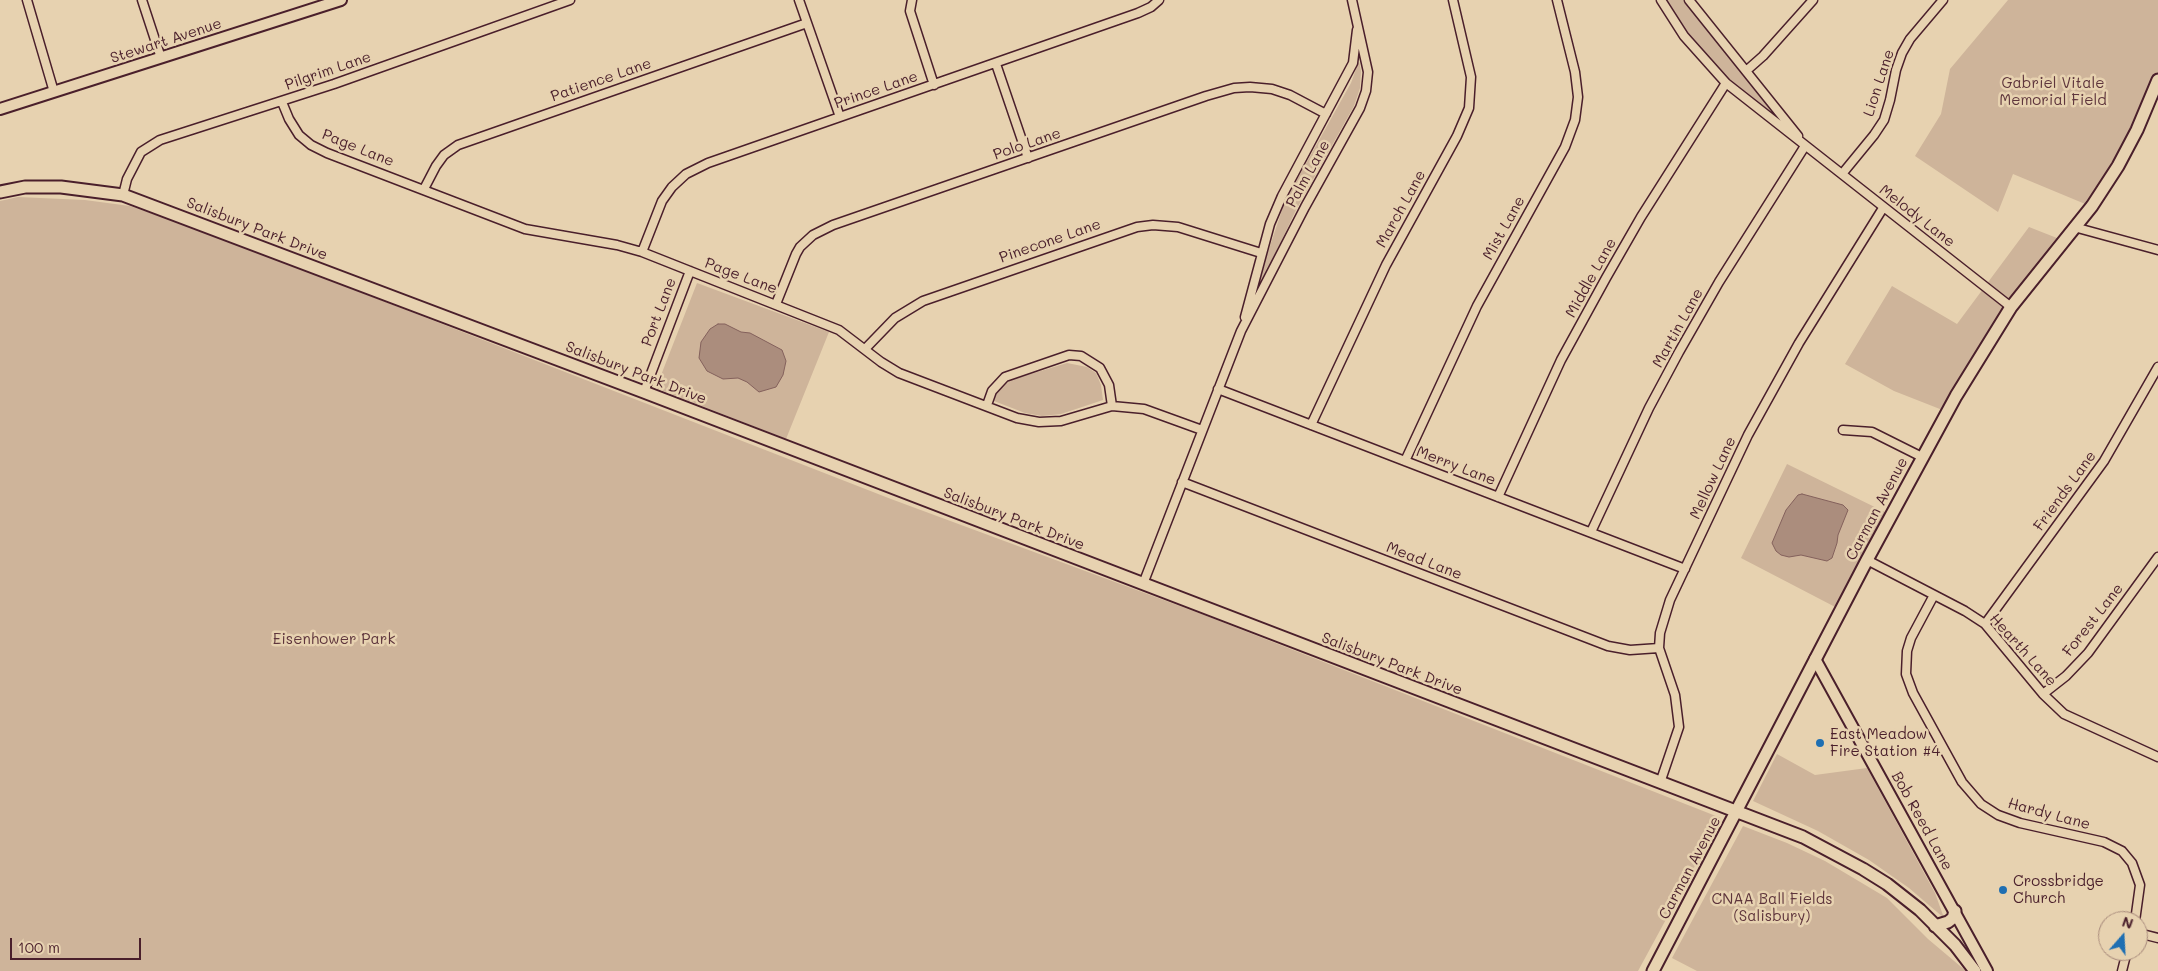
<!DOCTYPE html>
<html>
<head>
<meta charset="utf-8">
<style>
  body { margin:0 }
  #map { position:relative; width:2158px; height:971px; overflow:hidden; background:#e7d2b0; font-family:Mali,sans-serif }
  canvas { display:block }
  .north { position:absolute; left:2098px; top:911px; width:50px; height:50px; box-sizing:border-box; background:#e7d2b0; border:1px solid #a88a7b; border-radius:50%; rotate:19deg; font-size:14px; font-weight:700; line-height:20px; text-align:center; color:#4a1f2b }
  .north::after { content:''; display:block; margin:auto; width:18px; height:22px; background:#1f6fb2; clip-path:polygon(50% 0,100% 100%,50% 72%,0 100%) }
  .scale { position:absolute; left:10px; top:938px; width:131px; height:22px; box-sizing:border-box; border:2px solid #4a1f2b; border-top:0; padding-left:6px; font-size:15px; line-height:18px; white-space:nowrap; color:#4a1f2b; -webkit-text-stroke:4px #e7d2b0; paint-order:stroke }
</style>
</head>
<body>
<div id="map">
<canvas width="2158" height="971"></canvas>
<div class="north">N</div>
<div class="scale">100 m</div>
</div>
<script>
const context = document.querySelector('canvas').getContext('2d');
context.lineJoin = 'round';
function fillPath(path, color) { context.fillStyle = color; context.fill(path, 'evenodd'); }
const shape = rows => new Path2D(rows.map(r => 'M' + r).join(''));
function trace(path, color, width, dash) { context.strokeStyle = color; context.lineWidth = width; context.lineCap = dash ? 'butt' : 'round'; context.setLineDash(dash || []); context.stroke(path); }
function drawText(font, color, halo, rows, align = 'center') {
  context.font = font + ' Mali,sans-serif'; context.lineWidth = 5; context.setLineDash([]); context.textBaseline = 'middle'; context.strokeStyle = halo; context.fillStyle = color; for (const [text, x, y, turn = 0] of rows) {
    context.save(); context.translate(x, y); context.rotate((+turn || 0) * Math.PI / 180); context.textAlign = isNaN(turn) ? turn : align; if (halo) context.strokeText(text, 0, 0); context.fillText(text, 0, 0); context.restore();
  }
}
fillPath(shape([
  [1663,0,1688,0,1800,140,1727,82,1683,34],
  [2008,0,2158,0,2158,74,2153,89,2090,206,2013,174,1998,212,1915,156,1941,114,1950,69],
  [1359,61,1361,71,1360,88,1354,106,1296,210,1260,286,1258,287,1257,285,1285,201,1351,83],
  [18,197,85,200,130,206,201,230,891,499,1204,615,1721,818,1638,971,0,971,0,201],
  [2029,227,2062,240,1945,411,1894,391,1845,364,1892,286,1957,324],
  [697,283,829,332,786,439,656,388],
  [1067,363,1087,367,1096,373,1101,385,1103,400,1061,414,1042,416,1025,413,994,401,997,392,1011,380],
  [1787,464,1891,515,1841,610,1741,558],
  [1777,754,1815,775,1867,768,1935,893,1944,918,1909,888,1869,860,1818,831,1753,801],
  [1743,826,1787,843,1825,861,1887,898,1928,939,1966,971,1697,971,1672,958]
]), '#ceb49a');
const water = shape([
  [718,324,725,324,741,332,750,333,782,350,786,361,783,375,776,387,759,392,747,382,738,378,723,379,707,371,699,358,701,342,710,329,718,324],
  [1802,494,1843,505,1848,510,1838,535,1837,543,1832,558,1827,561,1801,555,1789,557,1781,555,1776,551,1772,543,1786,510,1798,495,1802,494]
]);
fillPath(water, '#ab8d7d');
trace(water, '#84615c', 1);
const minor = shape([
  [27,0,54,92],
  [142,0,161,58],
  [799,0,840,117],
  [912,0,910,11,934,85],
  [1661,0,1684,36,1726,83,2011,307],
  [1689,0,1798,136],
  [996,64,1028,158],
  [1746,71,1763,56,1813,0],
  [282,102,289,119,299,135,311,145,327,153,525,229,617,245,642,252,839,330,881,362,899,373,1017,418,1039,422,1061,421,1112,406,1144,409,1202,430],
  [1842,174,1874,135,1884,120,1890,100,1896,70,1902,53,1910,39,1943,0],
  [424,189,436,166,444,155,458,145,807,23],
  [123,195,127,179,141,152,160,140,334,84,570,0],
  [2074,227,2158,250],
  [642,252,662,201,672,187,686,174,708,163,1138,13,1151,7,1159,0],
  [776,304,796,254,800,247,813,235,833,225,1206,96,1234,88,1250,87,1272,89,1290,95,1326,114],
  [1245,317,1270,224,1282,196,1353,63,1357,30],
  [865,349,895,318,923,301,1137,227,1153,225,1178,227,1261,253],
  [1218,389,1685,569],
  [644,392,690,271],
  [987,405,992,391,1005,377,1069,355,1081,356,1100,368,1109,385,1112,406],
  [1311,425,1386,265,1457,136,1469,108,1471,77,1453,0],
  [1843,430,1872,432,1922,457],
  [1405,461,1477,306,1565,147,1575,120,1578,97,1575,72,1557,0],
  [1182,482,1608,646,1630,650,1659,648],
  [1498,497,1561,360,1606,278,1641,217,1726,83],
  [1591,532,1649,408,1679,352,1719,282,1805,146],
  [1867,560,1965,611,1985,624,2043,694,2064,714,2158,757],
  [1143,584,1241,331,1305,207,1360,108,1366,91,1368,72,1352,0],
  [1934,595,1911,638,1907,651,1906,674,1913,693,1962,782,1981,804,1998,815,2020,823,2104,842,2122,851,2132,863,2140,885,2135,921],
  [1985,624,2104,461,2158,367],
  [2043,694,2066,676,2088,653,2158,557],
  [1660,783,1679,727,1675,695,1659,648,1660,633,1670,600,1748,435,1799,343,1883,208],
  [2138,933,2158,938],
  [2122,971,2127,951]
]);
const tertiary = shape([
  [0,109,341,0],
  [1815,659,1987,971]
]);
const secondary = shape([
  [0,192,25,187,61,187,123,195,644,392,1803,837,1863,869,1887,884,1920,910,1955,945,1975,971],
  [1935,926,1948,922,1953,918,1955,911],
  [1653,971,1867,560,1956,396,2011,307,2092,206,2118,166,2137,130,2158,80]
]);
trace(minor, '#4a1f2b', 11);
trace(tertiary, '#4a1f2b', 14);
trace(secondary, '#4a1f2b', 15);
trace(minor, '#e7d2b0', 8);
trace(tertiary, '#e7d2b0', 10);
trace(secondary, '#e7d2b0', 11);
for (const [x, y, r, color] of [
  [1820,743,5,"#1f6fb2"],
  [2003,890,5,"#1f6fb2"]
]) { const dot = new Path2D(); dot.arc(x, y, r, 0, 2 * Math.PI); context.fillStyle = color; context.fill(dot); trace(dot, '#e7d2b0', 2); }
drawText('15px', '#4a1f2b', '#e7d2b0', [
  ["Stewart Avenue",166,41,-18],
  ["Pilgrim Lane",328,71,-19],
  ["Patience Lane",601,80,-19],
  ["Lion Lane",1879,83,-72],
  ["Prince Lane",876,90,-19],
  ["Polo Lane",1027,144,-19],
  ["Page Lane",358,148,22],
  ["Palm Lane",1308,174,-61],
  ["March Lane",1401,209,-61],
  ["Melody Lane",1917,216,38],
  ["Mist Lane",1504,228,-61],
  ["Salisbury Park Drive",257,229,21],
  ["Pinecone Lane",1050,241,-19],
  ["Page Lane",741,276,21],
  ["Middle Lane",1591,278,-61],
  ["Port Lane",659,312,-69],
  ["Martin Lane",1678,328,-61],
  ["Salisbury Park Drive",636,373,21],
  ["Merry Lane",1456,466,21],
  ["Mellow Lane",1713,478,-65],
  ["Friends Lane",2065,491,-54],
  ["Carman Avenue",1877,509,-62],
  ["Salisbury Park Drive",1014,519,21],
  ["Mead Lane",1424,561,21],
  ["Forest Lane",2093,620,-52],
  ["Hearth Lane",2023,650,48],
  ["Salisbury Park Drive",1392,664,21],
  ["Hardy Lane",2049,814,15],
  ["Bob Reed Lane",1922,821,61],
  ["Carman Avenue",1690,868,-62]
]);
drawText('15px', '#5e353c', '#e7d2b0', [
  ["Gabriel Vitale",2053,83],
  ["Memorial Field",2053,100],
  ["Eisenhower Park",334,639],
  ["CNAA Ball Fields",1772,899],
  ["(Salisbury)",1772,916]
]);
drawText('15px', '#4a1f2b', '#e7d2b0', [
  ["East Meadow",1830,734],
  ["Fire Station #4",1830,751],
  ["Crossbridge",2013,881],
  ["Church",2013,898]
], 'left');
</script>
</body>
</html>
